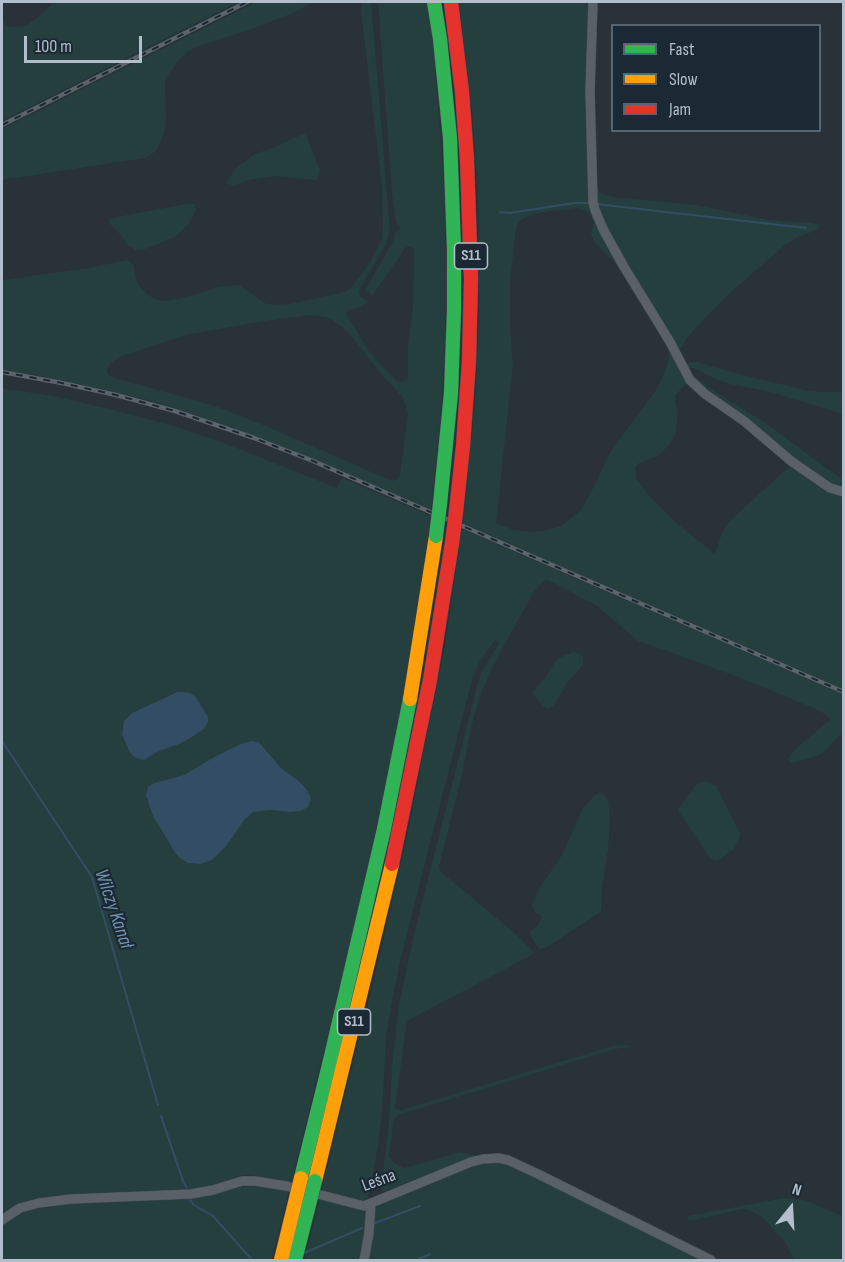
<!DOCTYPE html>
<html>
<head>
<meta charset="utf-8">
<style>
  body { margin:0 }
  #map { position:relative; width:845px; height:1262px; overflow:hidden; background:#293139; font-family:"Sofia Sans Condensed",sans-serif }
  canvas { display:block }
  .frame { position:absolute; inset:0; border:3px solid #b2beca; pointer-events:none }
  .legend { position:absolute; left:611px; top:24px; width:210px; height:108px; box-sizing:border-box; background:#1b2934; border:2px solid #576570; margin:0; padding:8px 10px; list-style:none; font-size:18px; color:#b2beca }
  .legend li { display:flex; align-items:center; gap:12px; height:30px }
  .legend b { width:30px; border:2px solid #576570 }
  .north { position:absolute; left:761px; top:1178px; width:60px; height:60px; -webkit-text-stroke:4px #1b2934; paint-order:stroke; rotate:18deg; font-size:16px; font-weight:700; line-height:24px; text-align:center; color:#b2beca }
  .north::after { content:''; display:block; margin:auto; width:21px; height:27px; background:#b2beca; clip-path:polygon(50% 0,100% 100%,50% 72%,0 100%) }
  .scale { position:absolute; left:24px; top:36px; width:118px; height:27px; box-sizing:border-box; border:3px solid #b2beca; border-top:0; padding-left:8px; font-size:18px; line-height:21px; white-space:nowrap; color:#b2beca; -webkit-text-stroke:4px #1b2934; paint-order:stroke }
</style>
</head>
<body>
<div id="map">
<canvas width="845" height="1262"></canvas>
<div class="frame"></div>
<ul class="legend">
<li><b style="height:8px;background:#30b455"></b>Fast</li>
<li><b style="height:8px;background:#ff9f0a"></b>Slow</li>
<li><b style="height:8px;background:#e5322d"></b>Jam</li>
</ul>
<div class="north">N</div>
<div class="scale">100 m</div>
</div>
<script>
const context = document.querySelector('canvas').getContext('2d');
context.lineJoin = 'round';
function fillPath(path, color) { context.fillStyle = color; context.fill(path, 'evenodd'); }
const shape = rows => new Path2D(rows.map(r => 'M' + r).join(''));
function trace(path, color, width, dash) { context.strokeStyle = color; context.lineWidth = width; context.lineCap = dash ? 'butt' : 'round'; context.setLineDash(dash || []); context.stroke(path); }
function drawText(font, color, halo, rows, align = 'center') {
  context.font = font + ' "Sofia Sans Condensed",sans-serif'; context.lineWidth = 4.5; context.setLineDash([]); context.textBaseline = 'middle'; context.strokeStyle = halo; context.fillStyle = color; for (const [text, x, y, turn = 0] of rows) {
    context.save(); context.translate(x, y); context.rotate((+turn || 0) * Math.PI / 180); context.textAlign = isNaN(turn) ? turn : align; if (halo) context.strokeText(text, 0, 0); context.fillText(text, 0, 0); context.restore();
  }
}
fillPath(shape([
  [54,2,238,2,2,121,2,20,7,26,14,27,23,26,30,23,38,17],
  [256,2,313,2,293,13,249,30,199,46,188,51,178,61,170,72,165,83,166,124,163,136,158,148,152,154,145,158,2,180,2,129],
  [362,2,371,2,390,230,385,246,360,288,359,292,361,297,368,302,361,307,348,310,346,314,369,351,379,363,398,382,403,382,408,377,408,346,413,306,414,251,412,247,406,247,372,296,366,289,394,239,395,232,400,230,399,226,396,223,392,194,378,2,427,2,434,53,443,170,447,274,444,366,440,423,431,510,308,457,199,416,152,401,75,383,34,375,2,370,2,280,88,268,128,260,134,266,136,280,141,288,148,295,157,300,164,301,188,297,218,287,239,285,260,300,267,304,276,305,288,304,323,297,344,292,350,289,370,263,382,239,383,228,382,186,361,12],
  [311,315,330,318,348,332,378,370,403,398,408,413,400,475,398,479,392,481,266,426,215,406,112,377,107,374,107,369,112,362,122,356,186,335,258,322],
  [459,2,589,2,590,192,621,269,594,242,591,233,594,221,587,211,577,208,544,212,525,217,519,222,516,228,510,282,510,326,513,365,496,523,514,530,534,532,548,530,561,526,581,510,596,483,609,454,658,387,667,366,669,355,669,346,688,383,680,390,675,396,675,400,678,413,676,432,671,443,658,456,639,463,635,468,636,479,646,492,674,521,715,554,721,536,726,526,735,516,792,464,843,496,843,689,463,524,476,390,479,308,479,220,477,179,472,110],
  [303,134,306,135,320,170,318,178,316,180,312,180,277,176,249,180,233,186,226,183,235,169,248,159,257,153,273,148],
  [595,183,600,193,613,197,697,205,769,220,812,223,820,225,817,230,796,238,784,246,731,292,693,331,685,341,679,352,621,255,598,210],
  [186,204,195,204,195,206,196,210,188,225,175,237,143,250,136,250,127,245,120,234,109,223,110,219,112,218],
  [697,362,735,373,805,390,821,392,843,392,843,414,771,392,730,384,715,379,696,369,691,368,688,369,685,363],
  [691,374,711,389,767,424,843,480,843,490,836,487,787,453,706,391],
  [2,388,59,397,109,409,171,425,224,443,337,488,342,478,431,516,398,728,353,935,291,1184,255,1176,245,1175,235,1177,215,1185,199,1188,62,1195,41,1198,25,1203,2,1217],
  [176,692,182,692,200,703,208,717,208,722,205,728,192,737,151,754,129,751,122,734,122,726,127,717,132,713],
  [252,741,260,742,281,768,299,781,307,790,311,799,290,812,270,810,253,812,244,820,227,845,212,860,201,864,187,863,174,851,167,840,153,816,146,797,154,783,184,775,216,756,243,743],
  [462,529,843,694,843,732,824,752,819,755,793,763,788,760,789,757,795,749,831,719,825,714,811,707,743,679,673,653,638,641,597,606,554,583,547,580,544,581,534,592,504,645,489,674,480,697,473,720,461,778,439,867,441,872,517,935,534,952,532,955,407,1021,395,1108,401,1110,613,1046,625,1045,630,1047,615,1049,398,1115,394,1119,389,1156,394,1163,404,1168,461,1152,475,1156,386,1191,382,1191,381,1188,389,1123,392,1066,399,1004,415,930,477,686,481,673,499,643,495,640,480,661,473,676,401,957,391,1007,386,1037,382,1114,377,1151,370,1190,367,1199,363,1201,321,1192,383,943,407,836,445,645],
  [573,652,578,653,583,657,583,665,568,682,553,706,548,709,543,706,532,693,546,676,556,660,561,657],
  [706,781,716,786,740,833,739,839,733,850,718,860,713,860,709,857,679,812,679,808,694,787,698,783],
  [599,793,603,794,608,799,610,819,608,850,602,889,601,910,599,913,547,947,539,949,529,934,532,930,538,925,542,917,534,911,532,906,533,902,540,887,562,855,582,810,594,796],
  [495,1162,509,1164,519,1168,699,1260,367,1260,375,1210,378,1205,480,1163],
  [249,1185,261,1185,289,1191,272,1260,2,1260,2,1224,12,1217,30,1210,75,1203,197,1198],
  [320,1198,359,1209,364,1212,367,1220,361,1260,304,1260],
  [785,1198,804,1200,843,1216,843,1260,794,1260,785,1242,763,1218,751,1211,742,1209,690,1221,688,1220,687,1216]
]), '#253f3f');
fillPath(shape([
  [177,692,182,692,190,693,196,697,208,717,208,722,205,728,192,737,179,744,159,751,144,760,134,757,129,751,122,734,124,721,132,713],
  [252,741,259,742,281,768,299,781,307,790,311,798,308,807,300,811,290,812,270,810,253,812,244,820,227,845,212,860,201,864,188,863,180,858,174,851,153,816,146,796,148,787,154,783,184,775,216,756,243,743]
]), '#334e64');
trace(shape([
  [596,204,806,228],
  [500,212,510,213,574,203,588,203],
  [2,741,92,877,158,1105],
  [161,1116,183,1181,187,1188],
  [190,1200,194,1205,213,1216,252,1260],
  [375,1223,420,1206],
  [304,1253,362,1228],
  [417,1260,430,1254]
]), '#334e64', 2);
const street = shape([
  [593,2,590,91,593,202,595,210,603,229,624,267,670,342,690,380,705,394,744,421,791,461,830,488,844,492],
  [2,1220,20,1208,39,1203,71,1199,191,1194,213,1190,242,1181,255,1181,286,1186,364,1206,471,1162,483,1159,498,1158,508,1160,538,1174,711,1260],
  [364,1260,369,1233,371,1203]
]);
const fast = shape([
  [434,2,440,39,450,138,454,249,454,310,451,393,440,504],
  [301,1178,329,1065,384,829,410,699]
]);
const slow = shape([
  [410,699,436,536],
  [315,1181,392,864]
]);
const jam = shape([
  [451,2,462,92,467,159,471,279,469,361,463,446,456,512],
  [392,864,430,680,452,543]
]);
trace(street, '#474d53', 10);
trace(fast, '#464d54', 15);
trace(slow, '#464d54', 15);
trace(jam, '#464d54', 15);
trace(street, '#596066', 9);
trace(fast, '#30b455', 14);
trace(slow, '#ff9f0a', 14);
trace(jam, '#e5322d', 14);
const rail = shape([
  [2,125,247,2],
  [2,372,62,383,116,395,175,411,254,438,313,461,844,692]
]);
trace(rail, '#5c636a', 4.5);
trace(rail, '#1b2934', 2, [7]);
const fastBridge = shape([
  [436,536,440,504],
  [295,1260,315,1181]
]);
const slowBridge = shape([
  [281,1260,301,1178]
]);
const jamBridge = shape([
  [452,543,456,512]
]);
trace(fastBridge, '#464d54', 15, []);
trace(slowBridge, '#464d54', 15, []);
trace(jamBridge, '#464d54', 15, []);
trace(fastBridge, '#30b455', 14);
trace(slowBridge, '#ff9f0a', 14);
trace(jamBridge, '#e5322d', 14);
for (const [x, y, w] of [
  [471,256,33],
  [354,1022,33]
]) { const box = new Path2D(); box.roundRect(x - w / 2, y - 13, w, 26, 4.5); context.fillStyle = '#1b2934'; context.fill(box); trace(box, '#b2beca', 1.5); }
drawText('bold 16px', '#b2beca', null, [
  ["S11",471,256],
  ["S11",354,1022]
]);
drawText('18px', '#b2beca', '#1b2934', [
  ["Leśna",379,1181,-20]
]);
drawText('italic 20px', '#7094b1', '#1b2934', [
  ["Wilczy Kanał",113,909,71]
]);
</script>
</body>
</html>
